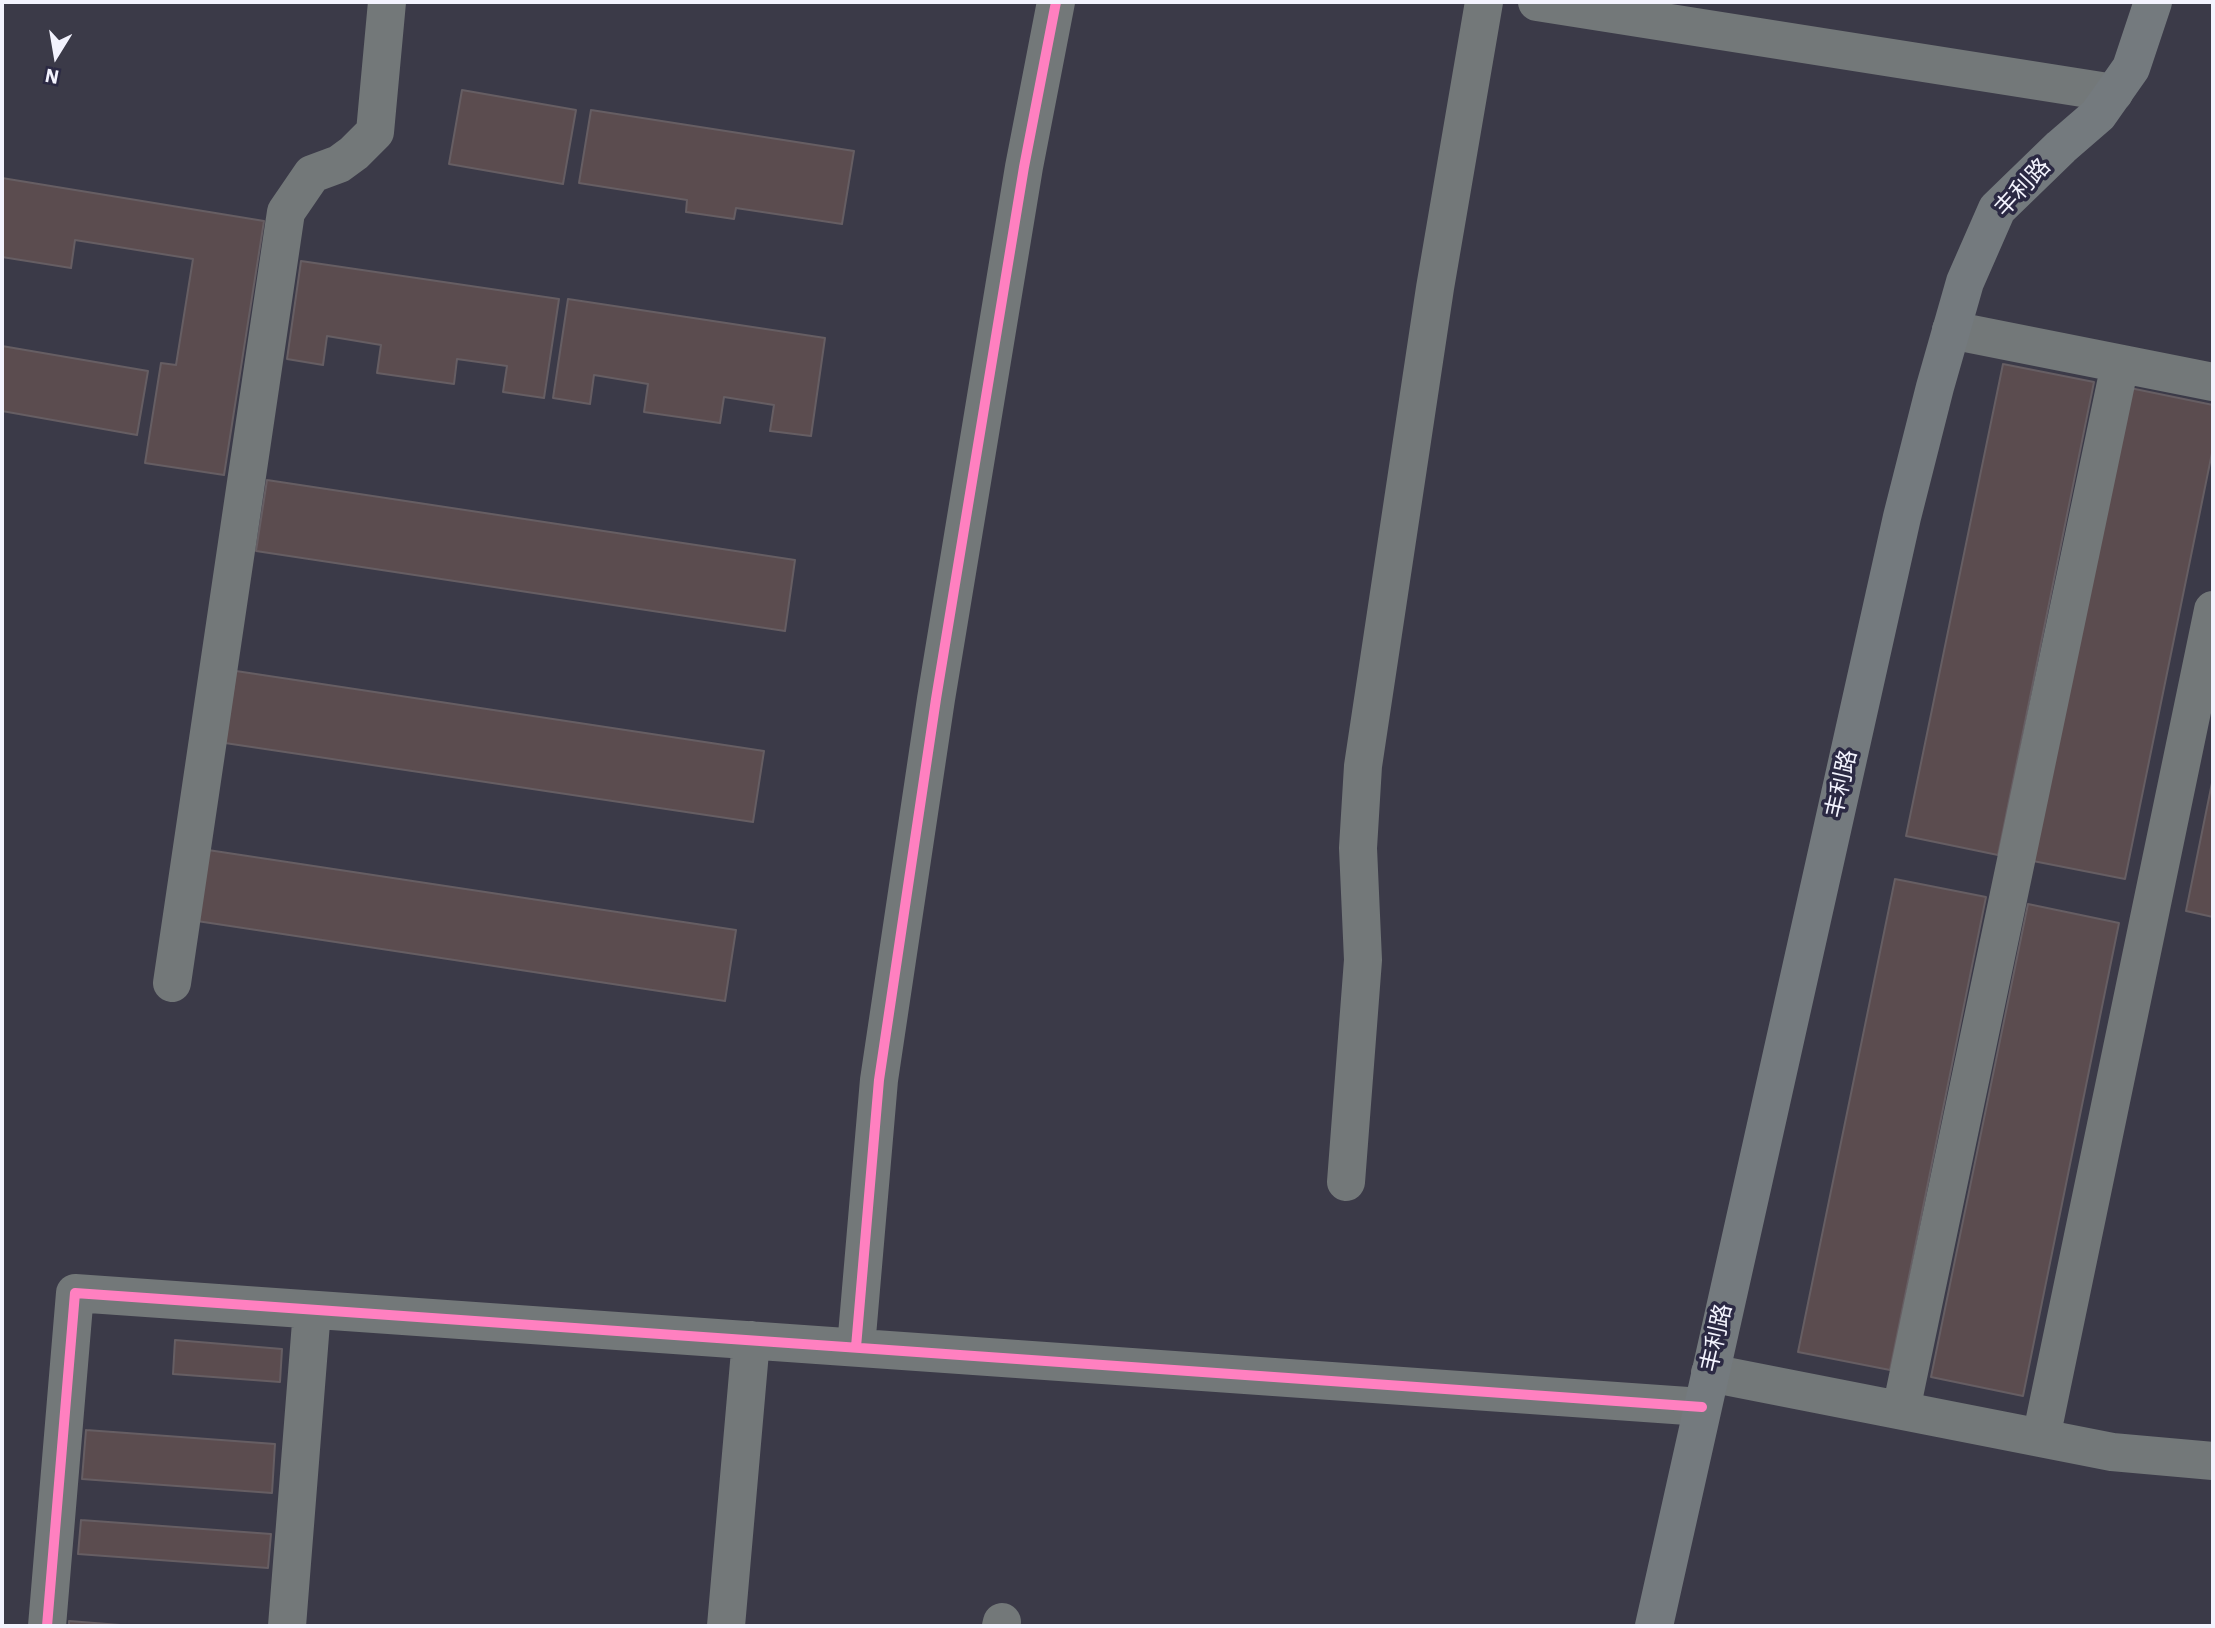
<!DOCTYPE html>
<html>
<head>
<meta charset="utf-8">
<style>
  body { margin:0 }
  #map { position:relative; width:2215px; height:1628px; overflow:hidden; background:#3b3a48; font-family:"IBM Plex Sans",sans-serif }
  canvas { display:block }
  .frame { position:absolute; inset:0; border:4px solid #f3f3fe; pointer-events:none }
  .north { position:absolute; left:21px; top:21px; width:70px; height:70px; -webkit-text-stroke:5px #2b2943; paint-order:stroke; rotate:191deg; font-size:19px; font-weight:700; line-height:28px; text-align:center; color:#f3f3fe }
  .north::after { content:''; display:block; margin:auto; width:24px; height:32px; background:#f3f3fe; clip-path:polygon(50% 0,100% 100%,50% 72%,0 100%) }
</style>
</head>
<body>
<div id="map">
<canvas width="2215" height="1628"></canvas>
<div class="frame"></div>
<div class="north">N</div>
</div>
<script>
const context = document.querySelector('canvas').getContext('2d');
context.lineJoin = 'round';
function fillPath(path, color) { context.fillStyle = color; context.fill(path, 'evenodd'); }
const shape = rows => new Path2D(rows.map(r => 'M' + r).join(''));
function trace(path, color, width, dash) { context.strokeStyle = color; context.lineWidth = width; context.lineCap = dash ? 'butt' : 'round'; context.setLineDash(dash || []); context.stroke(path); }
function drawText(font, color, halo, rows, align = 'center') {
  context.font = font + ' "IBM Plex Sans","Noto Sans SC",sans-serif'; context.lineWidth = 7; context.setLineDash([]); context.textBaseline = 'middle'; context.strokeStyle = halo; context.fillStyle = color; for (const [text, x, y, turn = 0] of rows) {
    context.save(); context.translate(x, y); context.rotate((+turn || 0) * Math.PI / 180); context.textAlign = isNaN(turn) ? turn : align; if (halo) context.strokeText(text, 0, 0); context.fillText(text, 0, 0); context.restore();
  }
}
const building = shape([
  [462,90,576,110,563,184,449,164,462,90],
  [591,110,854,151,842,224,736,208,734,219,686,212,687,200,579,183,591,110],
  [2,178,264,221,224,475,145,463,161,363,176,365,193,259,75,240,71,268,2,257,2,178],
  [301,261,559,299,544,398,503,392,507,366,457,359,454,384,377,373,381,345,327,336,323,365,287,359,301,261],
  [568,299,825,338,811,436,770,431,774,405,724,397,720,423,644,412,648,384,594,375,590,404,553,398,568,299],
  [2,346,148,371,137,435,2,411,2,346],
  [2003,364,2094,382,1998,855,1906,836,2003,364],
  [2130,388,2213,405,2213,448,2125,879,2033,861,2130,388],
  [267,480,795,560,785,631,256,551,267,480],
  [236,671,764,751,753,822,225,743,236,671],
  [2213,778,2213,917,2186,911,2213,778],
  [208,850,736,930,725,1001,197,921,208,850],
  [1895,879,1986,897,1890,1370,1798,1352,1895,879],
  [2028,904,2119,923,2023,1396,1931,1377,2028,904],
  [175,1340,282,1349,280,1382,173,1374,175,1340],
  [86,1430,275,1444,272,1493,82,1479,86,1430],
  [81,1520,271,1534,268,1568,78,1554,81,1520],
  [69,1621,133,1626,69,1626,69,1621]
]);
fillPath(building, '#5b4c4f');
trace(building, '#665e63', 2);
trace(shape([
  [1537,2,2114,93],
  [1951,330,2213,382],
  [172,983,286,212,312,174,339,164,354,153,375,132,387,2],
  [1346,1182,1363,960,1358,848,1363,766,1435,288,1484,2],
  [856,1347,879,1080,936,699,1024,167,1056,2],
  [1710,1373,2112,1452,2213,1461],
  [1901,1410,2120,364],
  [2041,1438,2213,610],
  [47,1626,75,1293,1702,1407],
  [287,1626,312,1310],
  [726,1626,751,1340],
  [1001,1626,1002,1622]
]), '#737879', 38);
trace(shape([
  [1654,1626,1902,517,1935,387,1965,282,1997,209,2061,147,2098,115,2131,68,2153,2]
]), '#747a7e', 38);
trace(shape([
  [856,1347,879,1080,936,699,1024,167,1056,2],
  [47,1626,75,1293,1702,1407]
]), '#ff80c0', 10);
drawText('23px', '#f3f3fe', '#2b2943', [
  ["丰利路",2023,188,-47],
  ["丰利路",1842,784,-77],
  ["丰利路",1717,1338,-77]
]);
</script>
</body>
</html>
